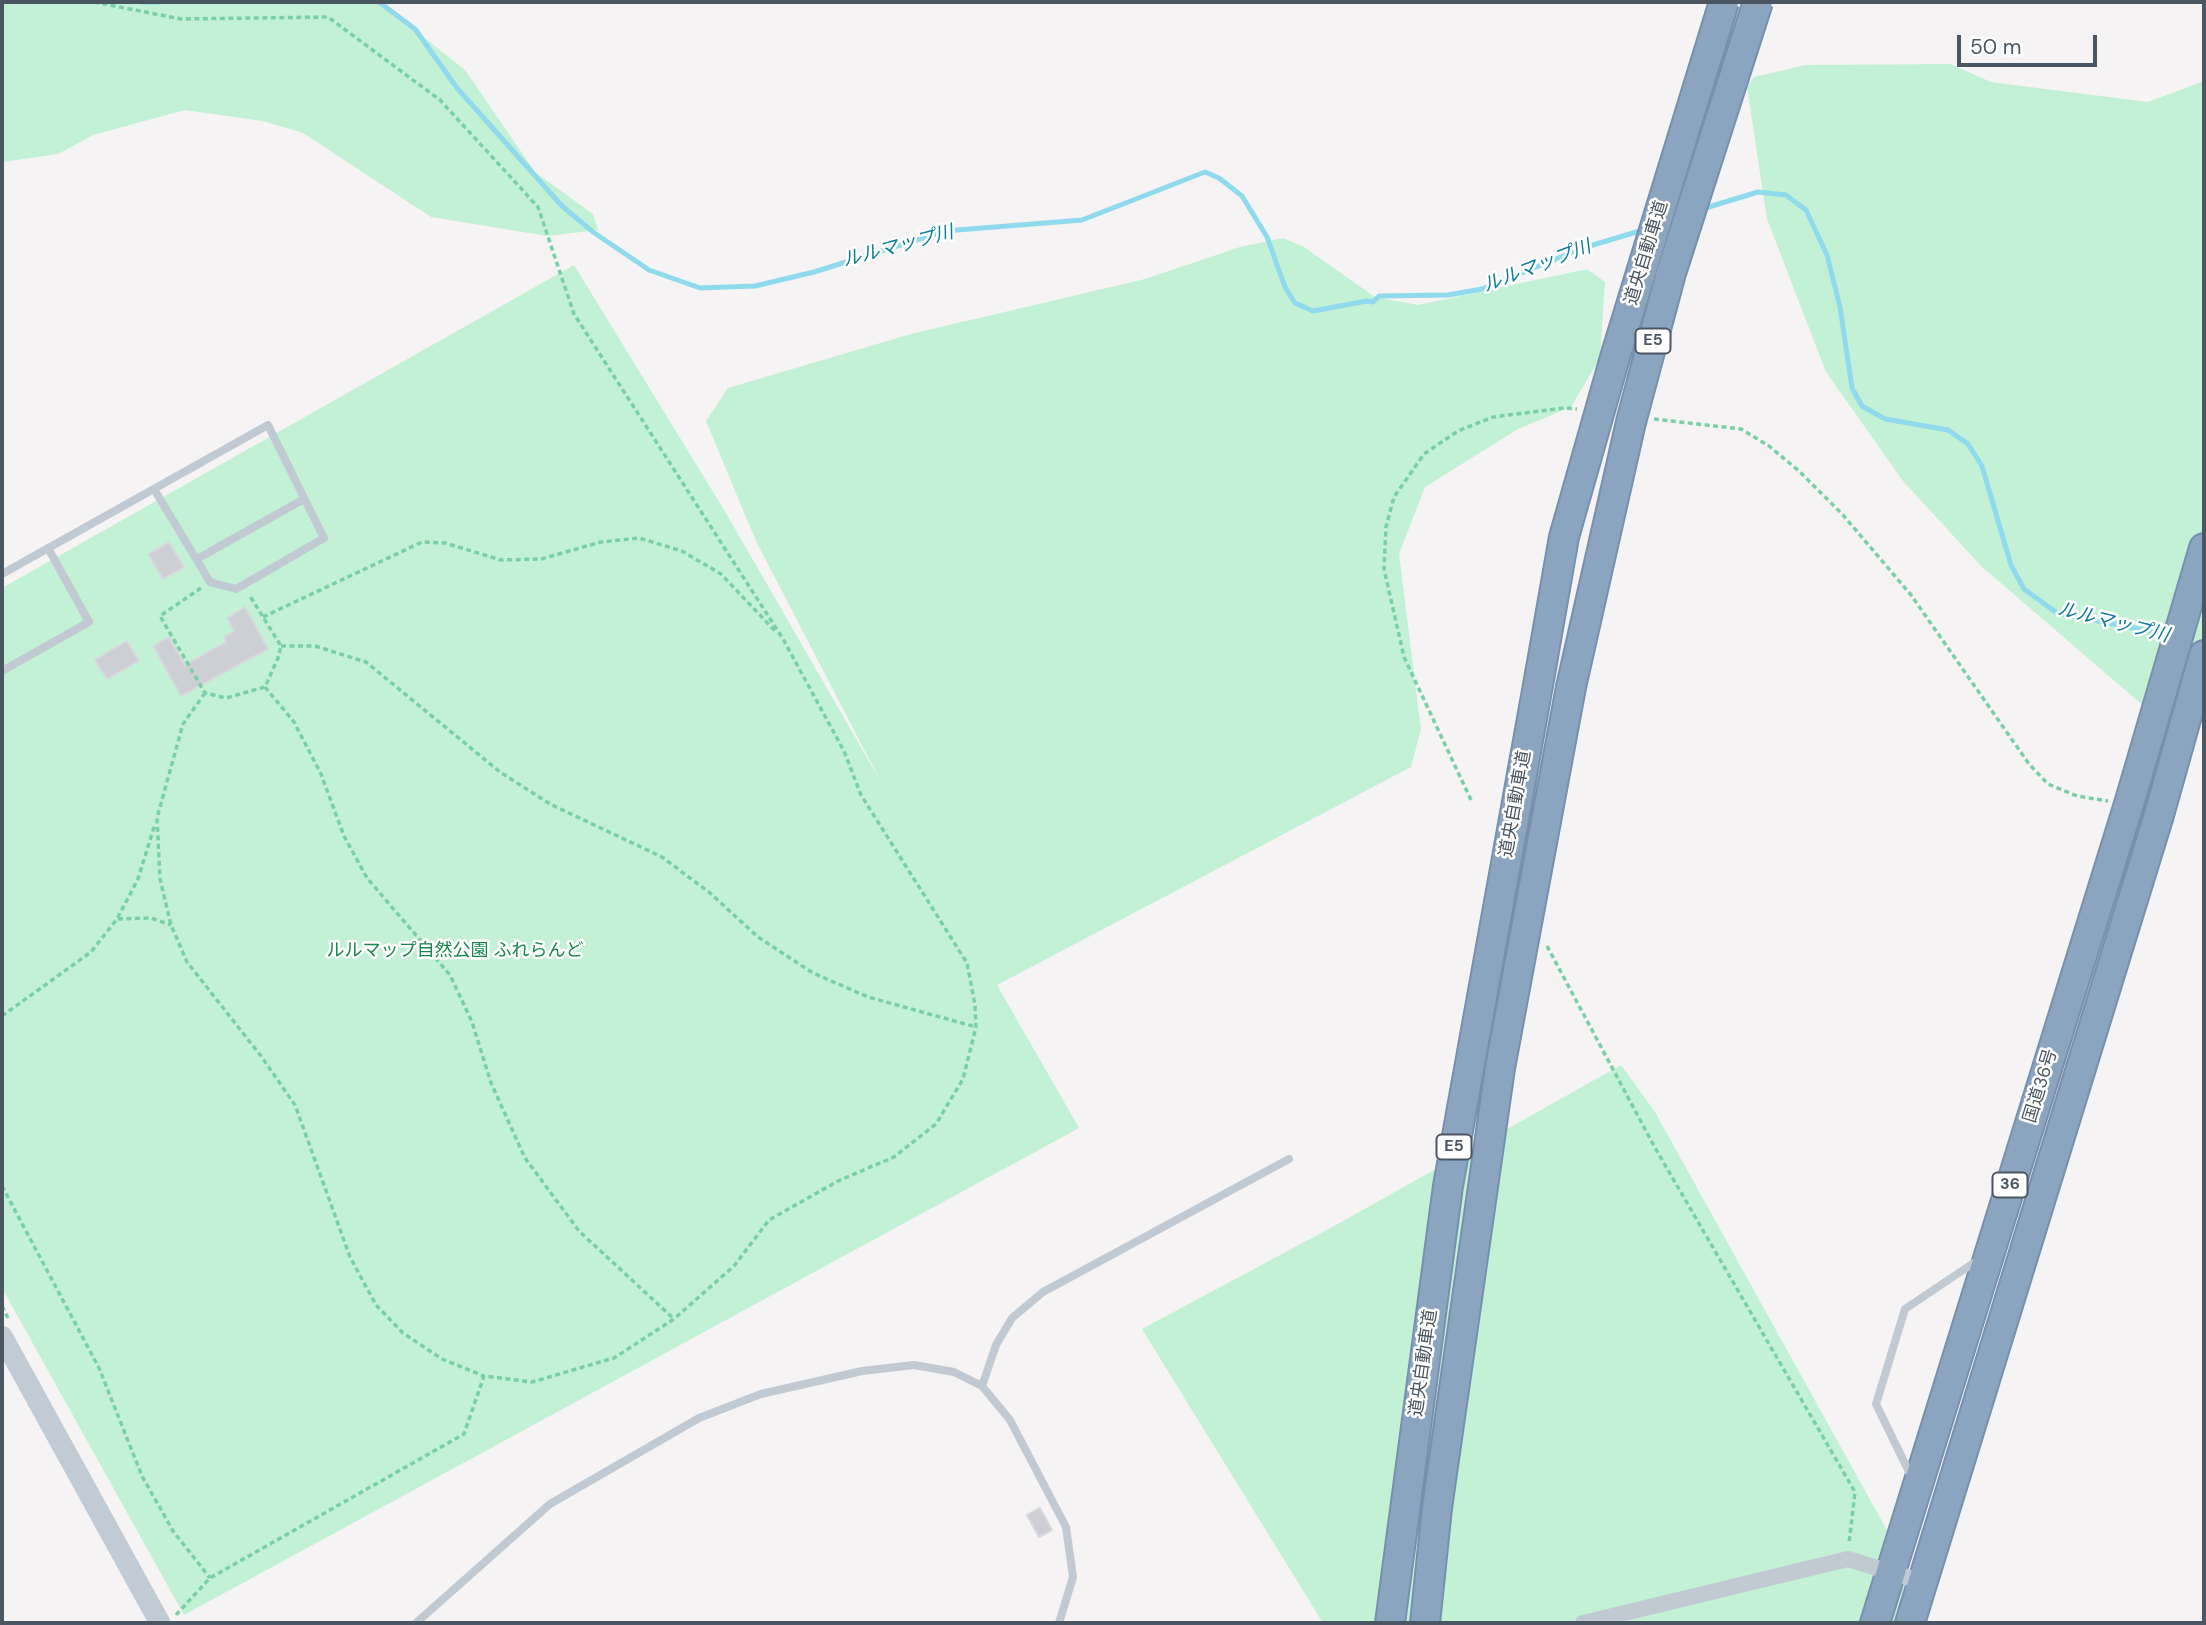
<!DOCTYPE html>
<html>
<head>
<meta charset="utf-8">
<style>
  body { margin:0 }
  #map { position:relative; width:2206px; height:1625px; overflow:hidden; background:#f5f3f3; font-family:"DM Sans",sans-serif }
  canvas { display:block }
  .frame { position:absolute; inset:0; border:4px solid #4a5661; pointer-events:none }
  .scale { position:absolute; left:1957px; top:35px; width:140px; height:32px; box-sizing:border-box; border:4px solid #4a5661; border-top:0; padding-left:9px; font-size:21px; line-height:24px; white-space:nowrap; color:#4a5661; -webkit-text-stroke:5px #fff; paint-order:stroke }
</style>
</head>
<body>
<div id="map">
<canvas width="2206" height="1625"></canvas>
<div class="frame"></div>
<div class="scale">50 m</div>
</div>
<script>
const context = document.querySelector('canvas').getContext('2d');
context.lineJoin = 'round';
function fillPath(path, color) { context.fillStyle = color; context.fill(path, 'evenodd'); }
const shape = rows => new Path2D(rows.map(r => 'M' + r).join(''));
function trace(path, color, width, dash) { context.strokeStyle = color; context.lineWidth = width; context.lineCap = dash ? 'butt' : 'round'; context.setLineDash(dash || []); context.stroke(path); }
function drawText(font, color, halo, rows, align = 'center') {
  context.font = font + ' "DM Sans","Noto Sans JP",sans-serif'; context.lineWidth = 5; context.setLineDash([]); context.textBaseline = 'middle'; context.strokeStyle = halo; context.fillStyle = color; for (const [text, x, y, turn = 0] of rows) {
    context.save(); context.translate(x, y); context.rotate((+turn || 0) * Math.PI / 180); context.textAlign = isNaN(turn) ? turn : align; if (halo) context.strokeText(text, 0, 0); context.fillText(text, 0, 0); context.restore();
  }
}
fillPath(shape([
  [2,2,90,2,103,5,114,2,380,2,465,70,535,172,593,214,598,230,547,236,431,217,303,133,263,121,185,110,93,135,58,154,2,162],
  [1950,64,1991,82,2148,102,2204,81,2204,699,2189,745,1981,566,1903,481,1826,372,1767,219,1747,87,1754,77,1806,65],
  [1283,238,1304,247,1375,297,1418,305,1587,269,1605,282,1600,358,1571,407,1518,429,1425,487,1399,554,1421,729,1411,767,997,985,1079,1128,184,1615,2,1288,2,588,574,265,726,513,882,784,756,541,706,421,728,388,911,334,1145,279,1240,247],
  [1621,1065,1655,1112,1924,1597,1916,1623,1323,1623,1142,1329,1336,1225]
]), '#c3f1d5');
trace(shape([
  [141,2,160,2],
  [379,2,415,29,457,88,562,206,593,232,649,270,700,288,755,286,814,272,945,231,1082,220,1205,172,1219,178,1242,196,1267,237,1285,287,1295,303,1313,311,1367,301,1373,302,1379,296,1448,295,1482,289,1583,248,1643,230],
  [1702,209,1758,192,1786,195,1806,210,1827,255,1840,307,1852,388,1862,406,1885,419,1948,430,1968,444,1982,466,2011,565,2024,589,2057,613,2170,635]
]), '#90daee', 5);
const building = shape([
  [169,542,184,567,163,579,148,554,169,542],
  [245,607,268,649,181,696,153,646,169,637,185,665,226,642,224,637,234,631,227,618,245,607],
  [127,641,139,661,107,679,95,660,127,641],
  [1040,1508,1052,1530,1039,1537,1027,1515,1040,1508]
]);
fillPath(building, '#cdcfd5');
trace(building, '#d7d9de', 2);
const highway = shape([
  [1390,1623,1448,1186,1540,674],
  [1425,1623,1437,1508,1500,1068,1571,687],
  [1875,1623,2129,804,2204,548],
  [1910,1623,2159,815,2204,655]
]);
trace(highway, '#7690ad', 32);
trace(shape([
  [94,2,181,19,328,17,440,100,538,207,574,314,783,639,844,751,861,795,967,963,975,1005,976,1027,963,1079,936,1124,894,1157,838,1181,769,1220,734,1266,674,1319,614,1358,532,1382,484,1376,464,1434,210,1578,175,1616],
  [1654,419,1741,429,1769,446,1799,471,1843,515,1911,595,2029,764,2048,784,2077,796,2108,801],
  [201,588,160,616,205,693,226,698,265,687,278,658,281,646,250,596],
  [263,617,422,542,445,543,501,560,541,559,601,542,639,538,682,551,721,574,776,632],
  [281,646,315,646,366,662,500,772,550,804,662,857,710,893,758,937,813,973,868,997,976,1027],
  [265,687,294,722,321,774,344,836,367,878,450,975,472,1022,491,1083,525,1158,579,1231,674,1319],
  [205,693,183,724,157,818,160,879,171,925,187,962,261,1056,295,1105,350,1257,376,1305,403,1333,442,1359,484,1376],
  [1471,800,1404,657,1384,569,1386,527,1394,497,1424,454,1458,431,1493,417,1564,408,1577,409],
  [118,919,151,918,171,925],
  [1547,946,1654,1146,1855,1492,1849,1543],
  [2,1016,91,952,117,919,138,879,155,824],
  [2,1186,99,1368,142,1476,173,1531,210,1578],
  [2,1306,8,1318]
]), '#7ad0a6', 3.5, [5, 3.5]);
trace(shape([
  [197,559,304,499],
  [2,574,268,425,324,538,236,589,210,582,154,489],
  [2,671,89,622,48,548],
  [982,1386,996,1345,1012,1318,1043,1292,1289,1159],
  [1912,1478,1876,1404,1905,1309,1978,1260],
  [416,1623,550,1504,699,1418,761,1394,862,1371,914,1365,954,1372,982,1386,1010,1420,1066,1527,1073,1577,1059,1623]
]), '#c1cad2', 8);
trace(shape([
  [1583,1623,1848,1559,1923,1582]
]), '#c1cad2', 16);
trace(shape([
  [2,1336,160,1623]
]), '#c1cbd6', 21);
trace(highway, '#8ba5c1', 28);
const highwayBridge = shape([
  [1540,674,1564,537,1616,354,1724,2],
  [1571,687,1631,422,1671,273,1758,2]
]);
trace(highwayBridge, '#7690ad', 32, []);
trace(highwayBridge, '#8ba5c1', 28);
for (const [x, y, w] of [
  [1653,341,35],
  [1454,1147,35],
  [2010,1185,35]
]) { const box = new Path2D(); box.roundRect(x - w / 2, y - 12.5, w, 25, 5); context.fillStyle = '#fff'; context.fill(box); trace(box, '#4a5661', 2); }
drawText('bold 16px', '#4a5661', null, [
  ["E5",1653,341],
  ["E5",1454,1147],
  ["36",2010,1185]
]);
drawText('18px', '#4a5661', '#fff', [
  ["道央自動車道",1647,253,-73],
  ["道央自動車道",1516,804,-80],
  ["国道36号",2041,1086,-73],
  ["道央自動車道",1424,1363,-82]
]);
drawText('18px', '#17864f', '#fff', [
  ["ルルマップ自然公園 ふれらんど",455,951]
]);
drawText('italic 19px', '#0c7c9b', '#fff', [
  ["ルルマップ川",898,247,-15],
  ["ルルマップ川",1537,267,-21],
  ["ルルマップ川",2113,623,14]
]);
</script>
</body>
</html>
